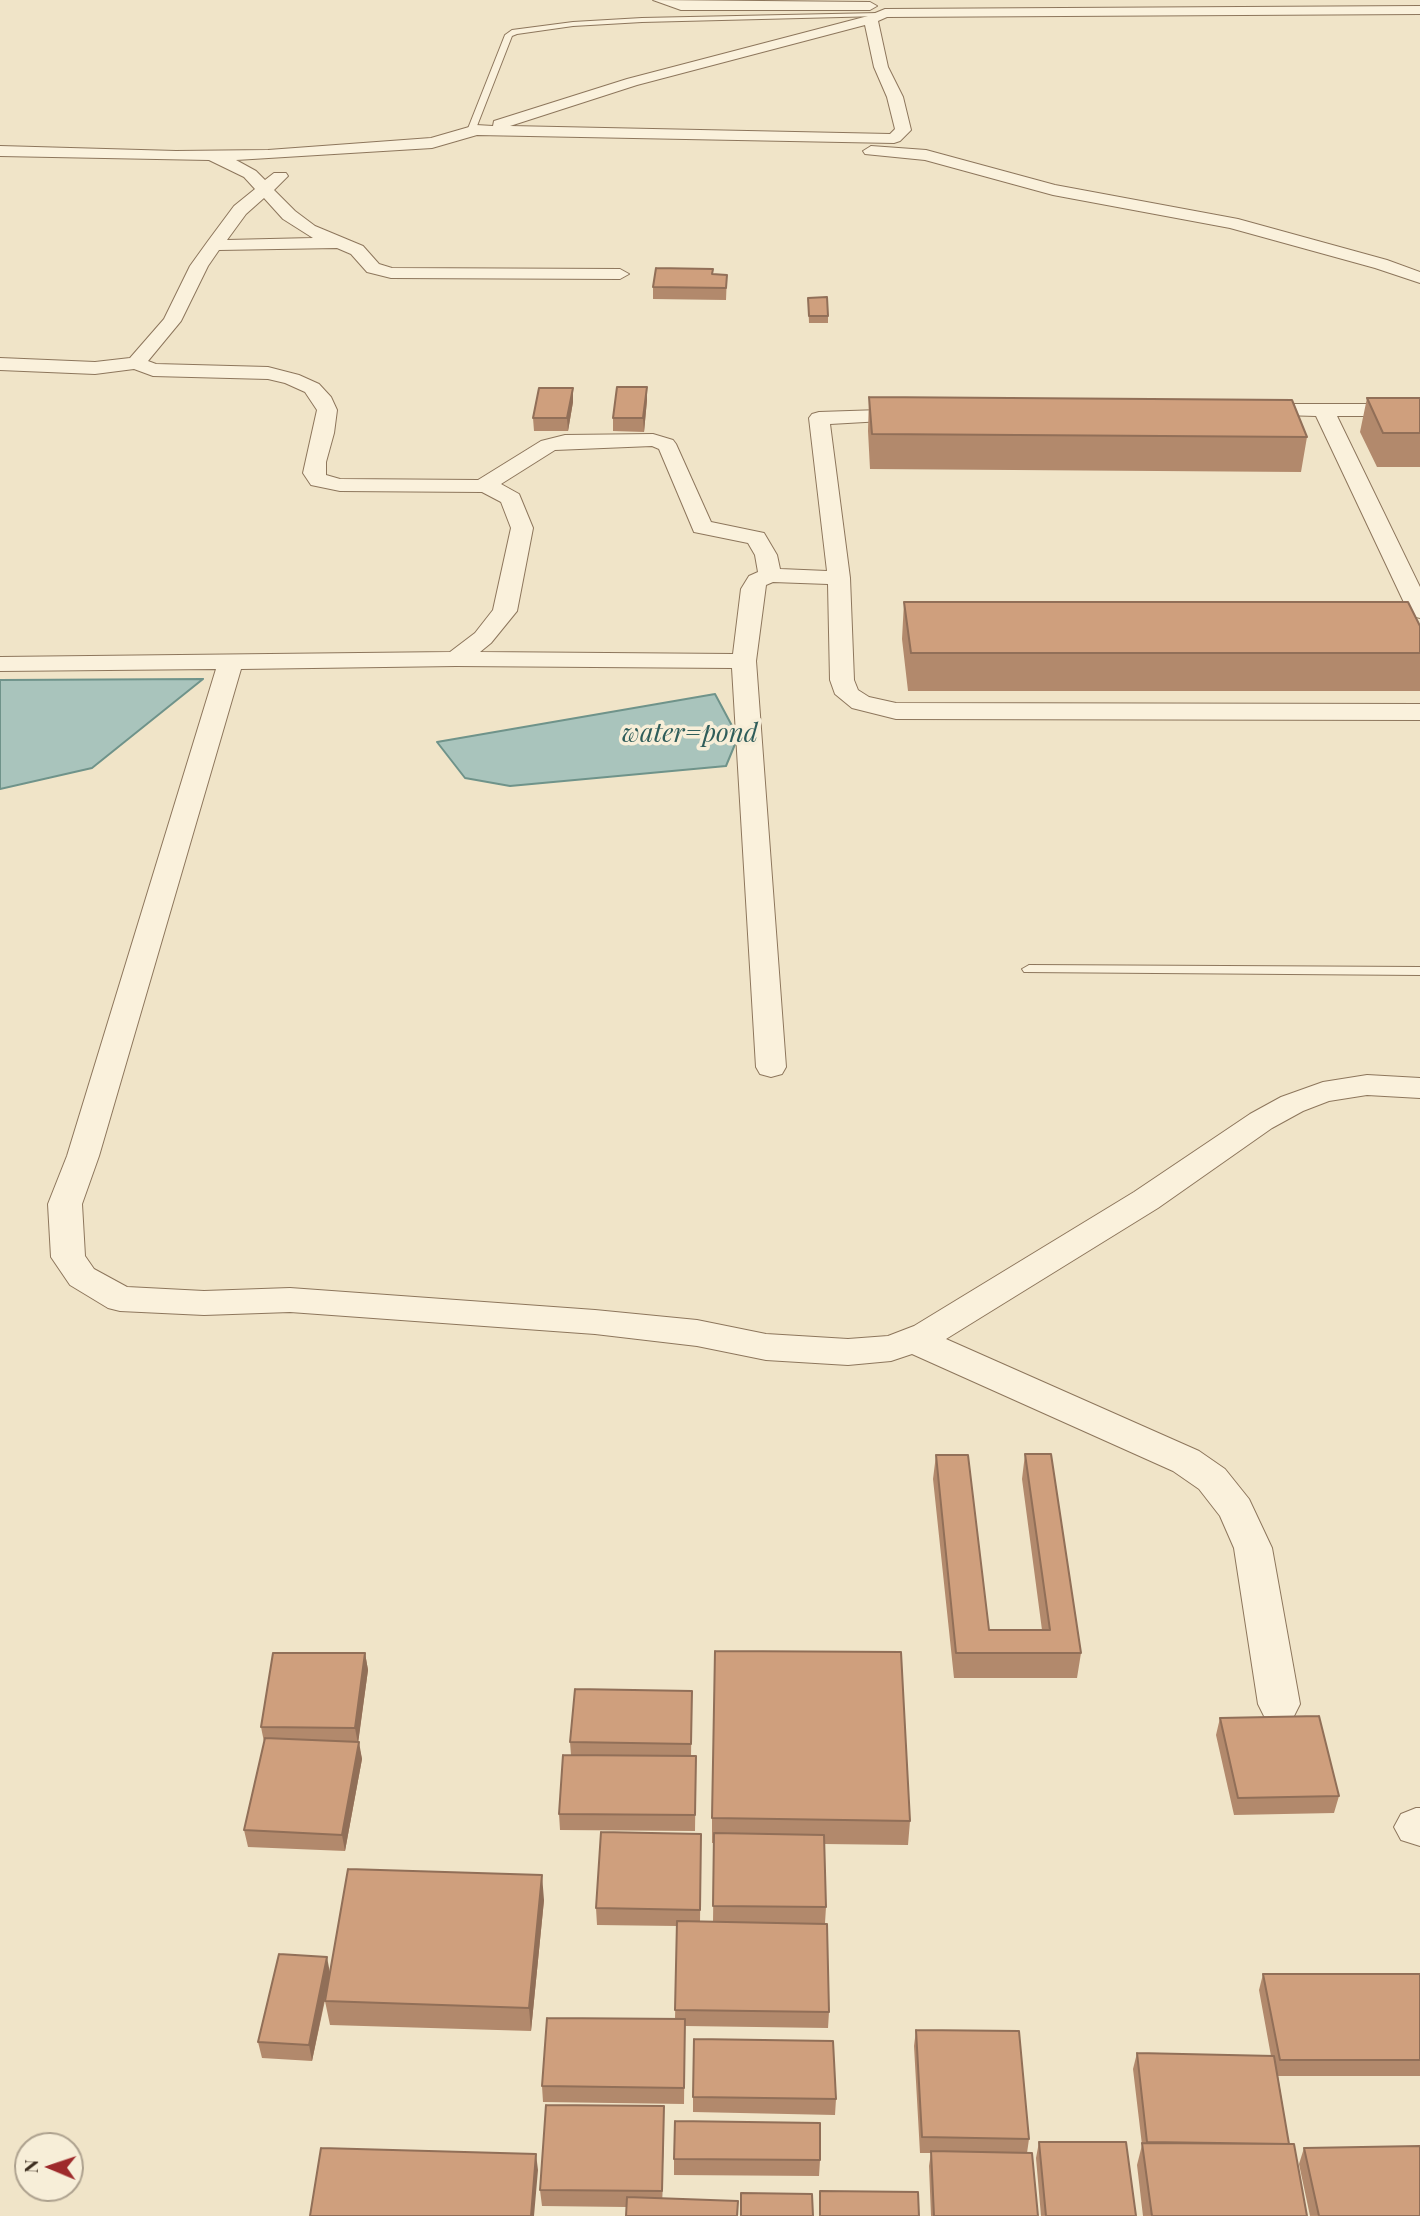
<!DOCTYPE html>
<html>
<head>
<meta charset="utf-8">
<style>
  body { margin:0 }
  #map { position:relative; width:1420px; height:2216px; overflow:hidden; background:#f0e4c8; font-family:"Playfair Display",serif }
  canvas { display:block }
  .north { position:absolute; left:14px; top:2132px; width:70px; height:70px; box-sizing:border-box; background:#f7eed8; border:2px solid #ada18e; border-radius:50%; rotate:272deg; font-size:19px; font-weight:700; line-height:28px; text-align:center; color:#3d2e20 }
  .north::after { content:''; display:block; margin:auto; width:24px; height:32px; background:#9e2a2b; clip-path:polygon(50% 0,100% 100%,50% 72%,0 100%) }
</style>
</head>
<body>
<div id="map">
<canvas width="1420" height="2216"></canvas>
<div class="north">N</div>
</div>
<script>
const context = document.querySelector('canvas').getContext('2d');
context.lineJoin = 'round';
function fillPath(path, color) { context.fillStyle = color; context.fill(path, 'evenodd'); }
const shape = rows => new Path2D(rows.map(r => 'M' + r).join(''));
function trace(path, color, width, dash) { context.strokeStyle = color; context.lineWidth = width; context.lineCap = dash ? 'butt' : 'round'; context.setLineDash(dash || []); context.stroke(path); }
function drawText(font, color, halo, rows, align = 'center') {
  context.font = font + ' "Playfair Display",serif'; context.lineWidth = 7; context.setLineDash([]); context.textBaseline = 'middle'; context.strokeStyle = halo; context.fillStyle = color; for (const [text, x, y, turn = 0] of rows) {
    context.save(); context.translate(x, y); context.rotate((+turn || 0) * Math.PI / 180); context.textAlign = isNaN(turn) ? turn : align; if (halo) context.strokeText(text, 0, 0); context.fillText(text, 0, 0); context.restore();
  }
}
const water = shape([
  [203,679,92,768,0,789,0,680,203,679],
  [715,694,738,737,726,766,510,786,465,778,437,742,715,694]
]);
fillPath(water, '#a9c4bc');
trace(water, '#6f938a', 2);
const lane = shape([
  [879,13,881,16,642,22,573,26,517,34,512,36,475,131,471,133,467,131,505,35,512,30,573,22,642,18,879,13],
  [1029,965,1420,967,1420,975,1024,972,1022,969,1029,965]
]);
const street = shape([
  [653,0,870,2,877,6,870,10,681,10,653,0],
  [1420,6,1420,14,887,17,878,21,888,67,903,97,911,130,900,141,894,143,477,135,432,148,236,160,256,171,265,180,274,173,286,173,288,176,274,190,295,211,315,226,363,246,379,264,392,268,620,269,629,274,620,279,391,278,367,272,351,254,337,248,219,250,208,266,181,321,148,361,156,364,268,367,299,375,319,384,331,397,337,410,334,433,326,462,326,475,340,479,478,480,541,441,565,435,653,434,673,440,676,444,711,522,764,533,777,555,780,569,827,571,809,418,812,414,819,412,911,409,918,411,921,415,918,419,830,424,850,578,854,680,858,690,869,697,896,703,1420,704,1420,720,896,719,852,708,835,694,830,680,828,584,773,582,766,585,756,661,786,1067,782,1074,771,1077,760,1074,756,1067,732,668,456,666,241,669,99,1156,82,1204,85,1256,94,1269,127,1287,204,1291,290,1288,595,1310,697,1320,766,1334,848,1339,888,1336,914,1326,1134,1192,1250,1114,1281,1097,1323,1082,1367,1075,1420,1078,1420,1098,1367,1095,1329,1101,1303,1111,1272,1128,1158,1208,946,1339,1199,1451,1225,1469,1249,1499,1272,1548,1300,1704,1294,1716,1279,1721,1264,1716,1258,1704,1234,1548,1220,1516,1199,1489,1173,1471,912,1354,891,1361,848,1365,766,1360,697,1346,595,1334,290,1312,204,1315,120,1311,108,1308,70,1285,51,1257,48,1204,67,1156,216,669,0,671,0,657,450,652,475,633,493,610,511,528,501,502,482,492,340,491,311,485,303,473,317,410,305,392,285,383,268,379,153,376,134,369,95,374,0,370,0,358,95,362,130,358,164,319,190,266,208,241,234,206,255,189,244,177,209,160,0,156,0,146,176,151,268,150,431,138,476,125,493,126,494,121,627,79,868,16,885,9,1420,6],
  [865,25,874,67,887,97,895,129,890,134,510,126,637,85,865,25],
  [264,198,283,219,313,238,227,240,246,214,264,198],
  [652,446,659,449,694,532,748,543,755,555,758,572,749,576,741,589,733,654,480,652,491,643,517,611,533,528,519,494,501,484,555,450,652,446],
  [871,146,926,150,1055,185,1238,219,1387,260,1420,272,1420,283,1375,268,1230,228,1053,195,925,160,865,154,863,151,871,146],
  [1253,404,1420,404,1420,416,1337,416,1420,587,1420,618,1412,616,1408,611,1316,416,1246,414,1243,410,1246,406,1253,404],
  [1416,1808,1420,1808,1420,1846,1401,1840,1394,1827,1401,1814,1416,1808]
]);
trace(lane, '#8d765c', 2);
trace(street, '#8d765c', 2);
fillPath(lane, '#faf1dc');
fillPath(street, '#faf1dc');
fillPath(shape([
  [713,274,727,275,726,300,653,299,653,287],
  [808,298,828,316,828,323,809,323],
  [573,388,573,402,568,431,534,431,533,418],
  [869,397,1307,437,1301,472,870,469,868,431],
  [1367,398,1420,398,1420,467,1377,467,1360,432],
  [647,400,644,432,613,431,613,418],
  [904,602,1420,626,1420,691,908,691,902,639],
  [1025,1454,1081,1653,1077,1678,954,1678,933,1479,936,1455,989,1630,1042,1630,1022,1479],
  [365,1653,368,1670,358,1742,362,1759,345,1851,248,1847,244,1830,264,1742,261,1727],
  [692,1691,691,1756,696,1756,695,1831,560,1830,559,1814,571,1755,570,1742],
  [1220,1718,1339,1796,1334,1813,1234,1815,1216,1735],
  [712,1818,910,1821,908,1845,824,1844,826,1907,825,1923,829,2012,828,2028,685,2026,684,2104,543,2102,542,2086,675,2019,677,1926,597,1925,596,1908,701,1834,700,1922,713,1922,714,1843,712,1843],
  [544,1900,531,2031,330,2025,325,2001,330,1977,312,2061,262,2058,258,2042,330,1973],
  [1263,1974,1420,1974,1420,2076,1278,2076,1289,2144,1307,2216,1143,2216,1137,2165,1142,2145,1133,2069,1137,2053,1271,2056,1259,1990],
  [916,2030,1029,2139,1027,2153,1038,2216,931,2216,929,2166,931,2153,920,2153,914,2046],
  [693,2097,836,2099,835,2115,693,2112],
  [664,2122,662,2198,626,2207,542,2206,540,2190],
  [1039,2142,1136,2216,1041,2216,1036,2158],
  [1304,2148,1420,2216,1310,2216,1299,2164],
  [674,2159,820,2160,819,2176,674,2175]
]), '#b2896c');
fillPath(shape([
  [647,387,647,400,644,432,643,418],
  [573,388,573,402,568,431,567,418],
  [365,1653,368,1670,358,1744,355,1728],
  [359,1742,362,1759,345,1851,342,1835],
  [542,1875,544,1900,531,2031,529,2008],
  [327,1957,330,1973,312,2061,309,2045],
  [664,2106,664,2122,662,2207,662,2191],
  [536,2154,538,2170,534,2216,531,2216]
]), '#916f58');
const building = shape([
  [656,268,713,269,712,274,727,275,726,288,653,287,656,268],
  [827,297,828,316,809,316,808,298,827,297],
  [617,387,647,387,643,418,613,418,617,387],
  [539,388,573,388,567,418,533,418,539,388],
  [869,397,1292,400,1307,437,872,434,869,397],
  [1367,398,1420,398,1420,433,1383,433,1367,398],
  [904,602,1408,602,1420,626,1420,653,911,653,904,602],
  [1025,1454,1051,1454,1081,1653,956,1653,936,1455,968,1455,989,1630,1050,1630,1025,1454],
  [715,1651,901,1652,910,1821,712,1818,715,1651],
  [273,1653,365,1653,355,1728,261,1727,273,1653],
  [575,1689,692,1691,691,1744,570,1742,575,1689],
  [1319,1716,1339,1796,1238,1798,1220,1718,1319,1716],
  [265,1738,359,1742,342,1835,244,1830,265,1738],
  [563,1755,696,1756,695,1815,559,1814,563,1755],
  [601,1832,701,1834,700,1910,596,1908,601,1832],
  [714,1833,824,1835,826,1907,713,1906,714,1833],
  [348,1869,542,1875,529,2008,325,2001,348,1869],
  [677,1921,827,1924,829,2012,675,2010,677,1921],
  [279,1954,327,1957,309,2045,258,2042,279,1954],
  [1263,1974,1420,1974,1420,2060,1280,2060,1263,1974],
  [547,2018,685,2019,684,2088,542,2086,547,2018],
  [916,2030,1019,2031,1029,2139,922,2137,916,2030],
  [694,2039,833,2041,836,2099,693,2097,694,2039],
  [1137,2053,1274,2056,1289,2144,1147,2142,1137,2053],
  [546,2105,664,2106,662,2191,540,2190,546,2105],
  [675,2121,820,2123,820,2160,674,2159,675,2121],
  [1039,2142,1126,2142,1136,2216,1046,2216,1039,2142],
  [1142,2143,1294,2144,1307,2216,1152,2216,1142,2143],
  [1420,2146,1420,2216,1319,2216,1304,2148,1420,2146],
  [321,2148,536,2154,531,2216,310,2216,321,2148],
  [931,2151,1032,2153,1038,2216,934,2216,931,2151],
  [820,2191,918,2192,919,2216,820,2216,820,2191],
  [741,2193,812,2194,813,2216,741,2216,741,2193],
  [627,2197,738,2201,737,2216,626,2216,627,2197]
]);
fillPath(building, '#cf9f7d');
trace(building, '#916f58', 2);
drawText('italic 26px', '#2f5d5a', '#f7eed8', [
  ["water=pond",690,734]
]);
</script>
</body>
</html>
